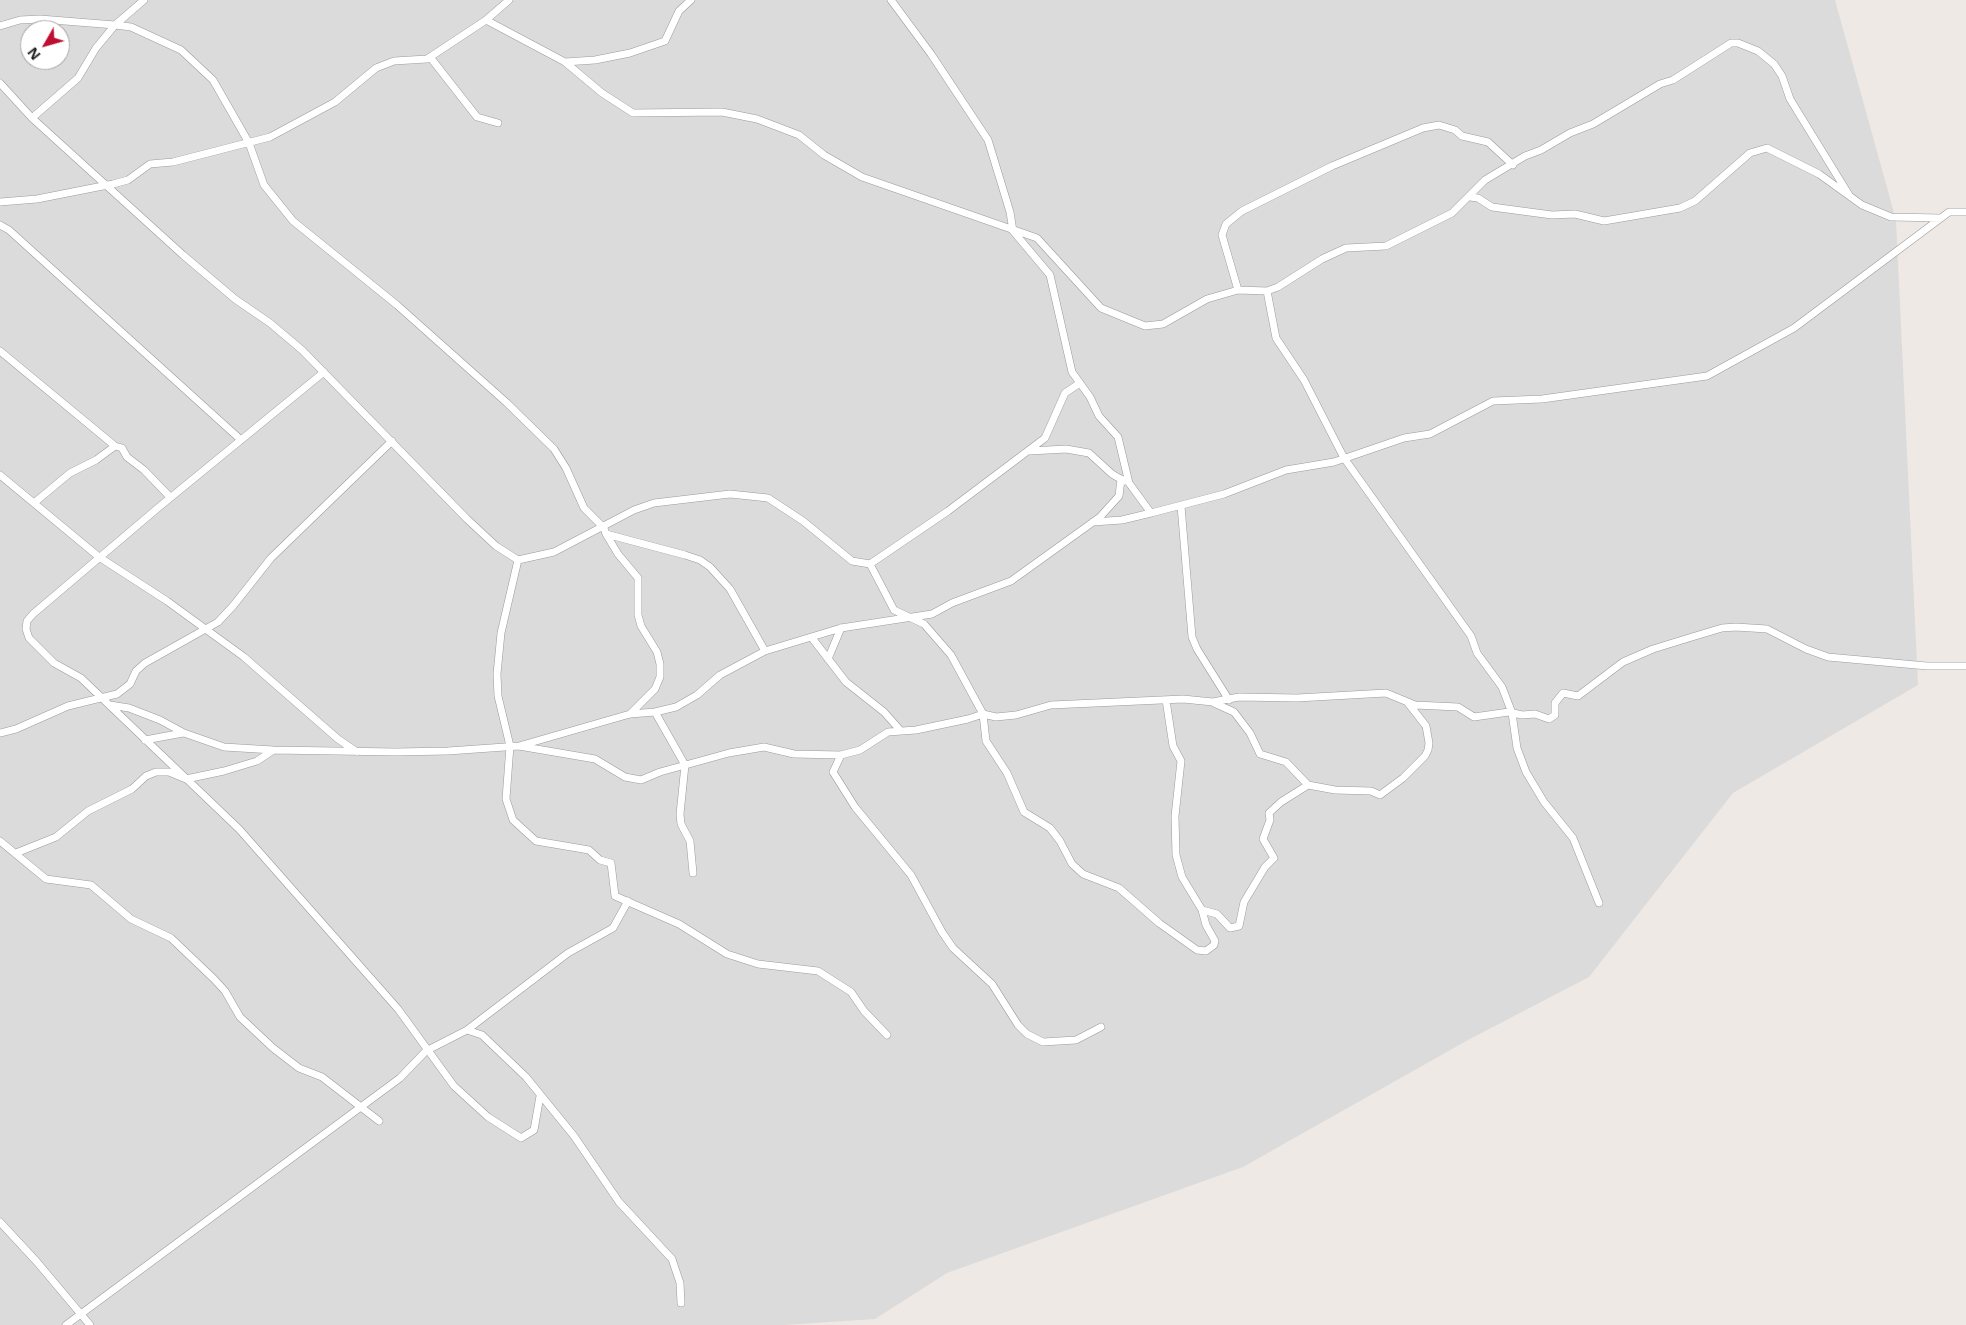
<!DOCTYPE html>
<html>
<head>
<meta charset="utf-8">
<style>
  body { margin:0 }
  #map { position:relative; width:1966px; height:1325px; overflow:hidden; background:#eee9e5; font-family:"Open Sans",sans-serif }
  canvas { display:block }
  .north { position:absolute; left:20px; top:20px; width:50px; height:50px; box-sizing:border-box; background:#fff; border:1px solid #a5a5a5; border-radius:50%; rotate:232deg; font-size:14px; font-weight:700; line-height:20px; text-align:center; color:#1e1e1e }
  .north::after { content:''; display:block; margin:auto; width:18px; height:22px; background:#bd0f30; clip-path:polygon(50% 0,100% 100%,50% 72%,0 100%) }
</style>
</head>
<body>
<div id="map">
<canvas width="1966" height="1325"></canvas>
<div class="north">N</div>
</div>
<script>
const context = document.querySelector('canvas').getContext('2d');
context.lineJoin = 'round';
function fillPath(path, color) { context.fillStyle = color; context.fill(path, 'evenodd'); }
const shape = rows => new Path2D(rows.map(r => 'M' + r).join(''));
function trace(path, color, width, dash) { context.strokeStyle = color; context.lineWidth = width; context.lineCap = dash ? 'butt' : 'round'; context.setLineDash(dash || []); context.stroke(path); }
fillPath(shape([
  [0,0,1835,0,1896,220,1918,685,1733,793,1589,977,1468,1040,1243,1167,947,1273,875,1319,785,1325,0,1325],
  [30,30,60,30,60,60,30,60]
]), '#dcdbdb');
const street = shape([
  [891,0,931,54,988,140,1010,212,1013,231,1050,275,1072,372,1090,397,1099,416,1118,437,1129,483,1151,513,1224,494,1286,470,1334,462,1404,438,1430,434,1493,401,1542,399,1707,376,1794,328,1949,212,1966,212],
  [486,20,565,62,602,93,633,113,722,112,757,119,799,135,824,155,862,177,1037,238,1101,308,1145,326,1163,324,1207,299,1238,290,1267,291,1278,287,1322,259,1346,248,1386,246,1452,213,1485,180,1525,156,1541,150,1570,133,1593,124,1660,84,1673,80,1731,43,1738,43,1758,51,1774,64,1782,76,1790,99,1849,195],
  [0,26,20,20,40,19,115,25,131,27,181,50,213,80,249,143,264,185,293,221,397,305,507,403,554,449,566,468,584,508,604,528,606,534,685,555,700,560,710,567,730,589,765,651],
  [430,57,477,117,498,123],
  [565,62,595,60,630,53,665,41,679,11,691,0],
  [0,83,32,118,183,255,235,299,270,323,302,350,467,519,496,546,518,560,554,552,634,510,654,503,730,494,768,498,803,521,852,561,870,564,948,511,1045,438,1065,393,1080,383],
  [32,118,78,78,96,48,115,25,144,0],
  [1470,197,1478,198,1492,207,1552,215,1575,214,1604,221,1680,208,1695,201,1750,153,1767,148,1819,174,1862,205,1891,217,1941,218],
  [0,202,37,199,113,184,128,180,150,164,173,162,270,137,335,102,376,68,394,61,427,59,486,20,509,0],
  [0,225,9,230,241,440],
  [1238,290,1222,235,1226,224,1242,211,1332,166,1423,128,1439,125,1455,130,1462,136,1488,142,1513,165],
  [1267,291,1276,338,1304,380,1344,458,1471,636,1477,653,1502,687,1512,713,1517,748,1526,772,1544,802,1573,838,1599,903],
  [0,351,115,446,122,448,127,457,144,470,170,497],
  [324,372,159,507,33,614,27,621,26,629,29,638,54,663,81,678,239,829,398,1009,454,1086,488,1117,521,1138,534,1130,540,1096],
  [1030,451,1066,449,1089,453,1112,474,1124,481],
  [0,475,99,557,167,601,244,657,338,739,357,752],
  [34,503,70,473,96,460,115,446],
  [1181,506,1192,637,1197,649,1229,700],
  [1093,522,1122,520,1151,513],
  [606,534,618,554,638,578,638,615,641,626,657,652,660,664,660,677,655,689,630,714],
  [518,560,501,633,497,674,498,696,510,746,506,799,513,820,536,841,589,850,600,860,611,863,615,896,679,924,727,954,758,964,818,971,851,992,864,1011,887,1035],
  [870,564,894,610,924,624,951,655,983,714,986,741,1007,773,1024,812,1050,828,1060,841,1072,864,1083,874,1119,888,1159,923,1197,950,1206,951,1214,945,1215,941,1206,925,1202,910,1182,877,1176,855,1175,816,1181,761,1173,746,1166,700],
  [812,638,846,682,884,712,900,730],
  [828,659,841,628],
  [1214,703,1234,712,1250,733,1260,754,1286,762,1308,785,1335,790,1371,791,1380,795,1403,778,1425,756,1428,750,1429,743,1426,726,1408,703],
  [110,705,129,708,160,720,184,733,224,747,273,750,396,752,448,751,519,746,630,714,655,712,676,707,697,695,720,675,765,651,841,628,932,614,952,603,1011,581,1100,517,1119,496,1121,479],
  [655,712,685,765,680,814,681,824,690,841,693,873],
  [0,733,16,729,68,706,117,694,130,684,136,671,145,663,218,622,233,606,271,558,392,441],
  [145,740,183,733],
  [519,746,595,759,625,777,641,780,660,772,729,753,764,747,794,754,841,755,860,750,888,732,916,730,968,719,983,714,996,717,1016,715,1051,705,1183,699,1213,702,1239,697,1297,698,1386,693,1415,705,1458,707,1474,717,1509,712,1522,715,1535,714,1549,719,1555,715,1555,703,1563,693,1578,696,1623,662,1653,649,1692,637,1722,628,1736,627,1767,629,1806,649,1828,657,1927,666,1966,666],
  [841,755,833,772,855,807,911,875,942,932,953,948,992,984,1018,1025,1027,1034,1043,1042,1076,1040,1101,1027],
  [0,841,46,879,91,885,131,919,171,938,214,979,225,991,240,1017,273,1048,299,1068,322,1077,379,1121],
  [16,853,56,837,88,811,132,789,146,776,156,772,169,772,186,779,224,771,257,761,272,751],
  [1202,910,1217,914,1230,928,1239,926,1244,902,1265,867,1274,858,1263,839,1270,820,1269,813,1281,802,1308,785],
  [467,1030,568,953,613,928,628,901],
  [0,1222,37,1262,90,1325],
  [66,1325,400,1078,426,1051,467,1030,482,1035,526,1077,574,1136,619,1202,672,1259,680,1283,681,1303]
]);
trace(street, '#9b9b9b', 8);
trace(street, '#fff', 7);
</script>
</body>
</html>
